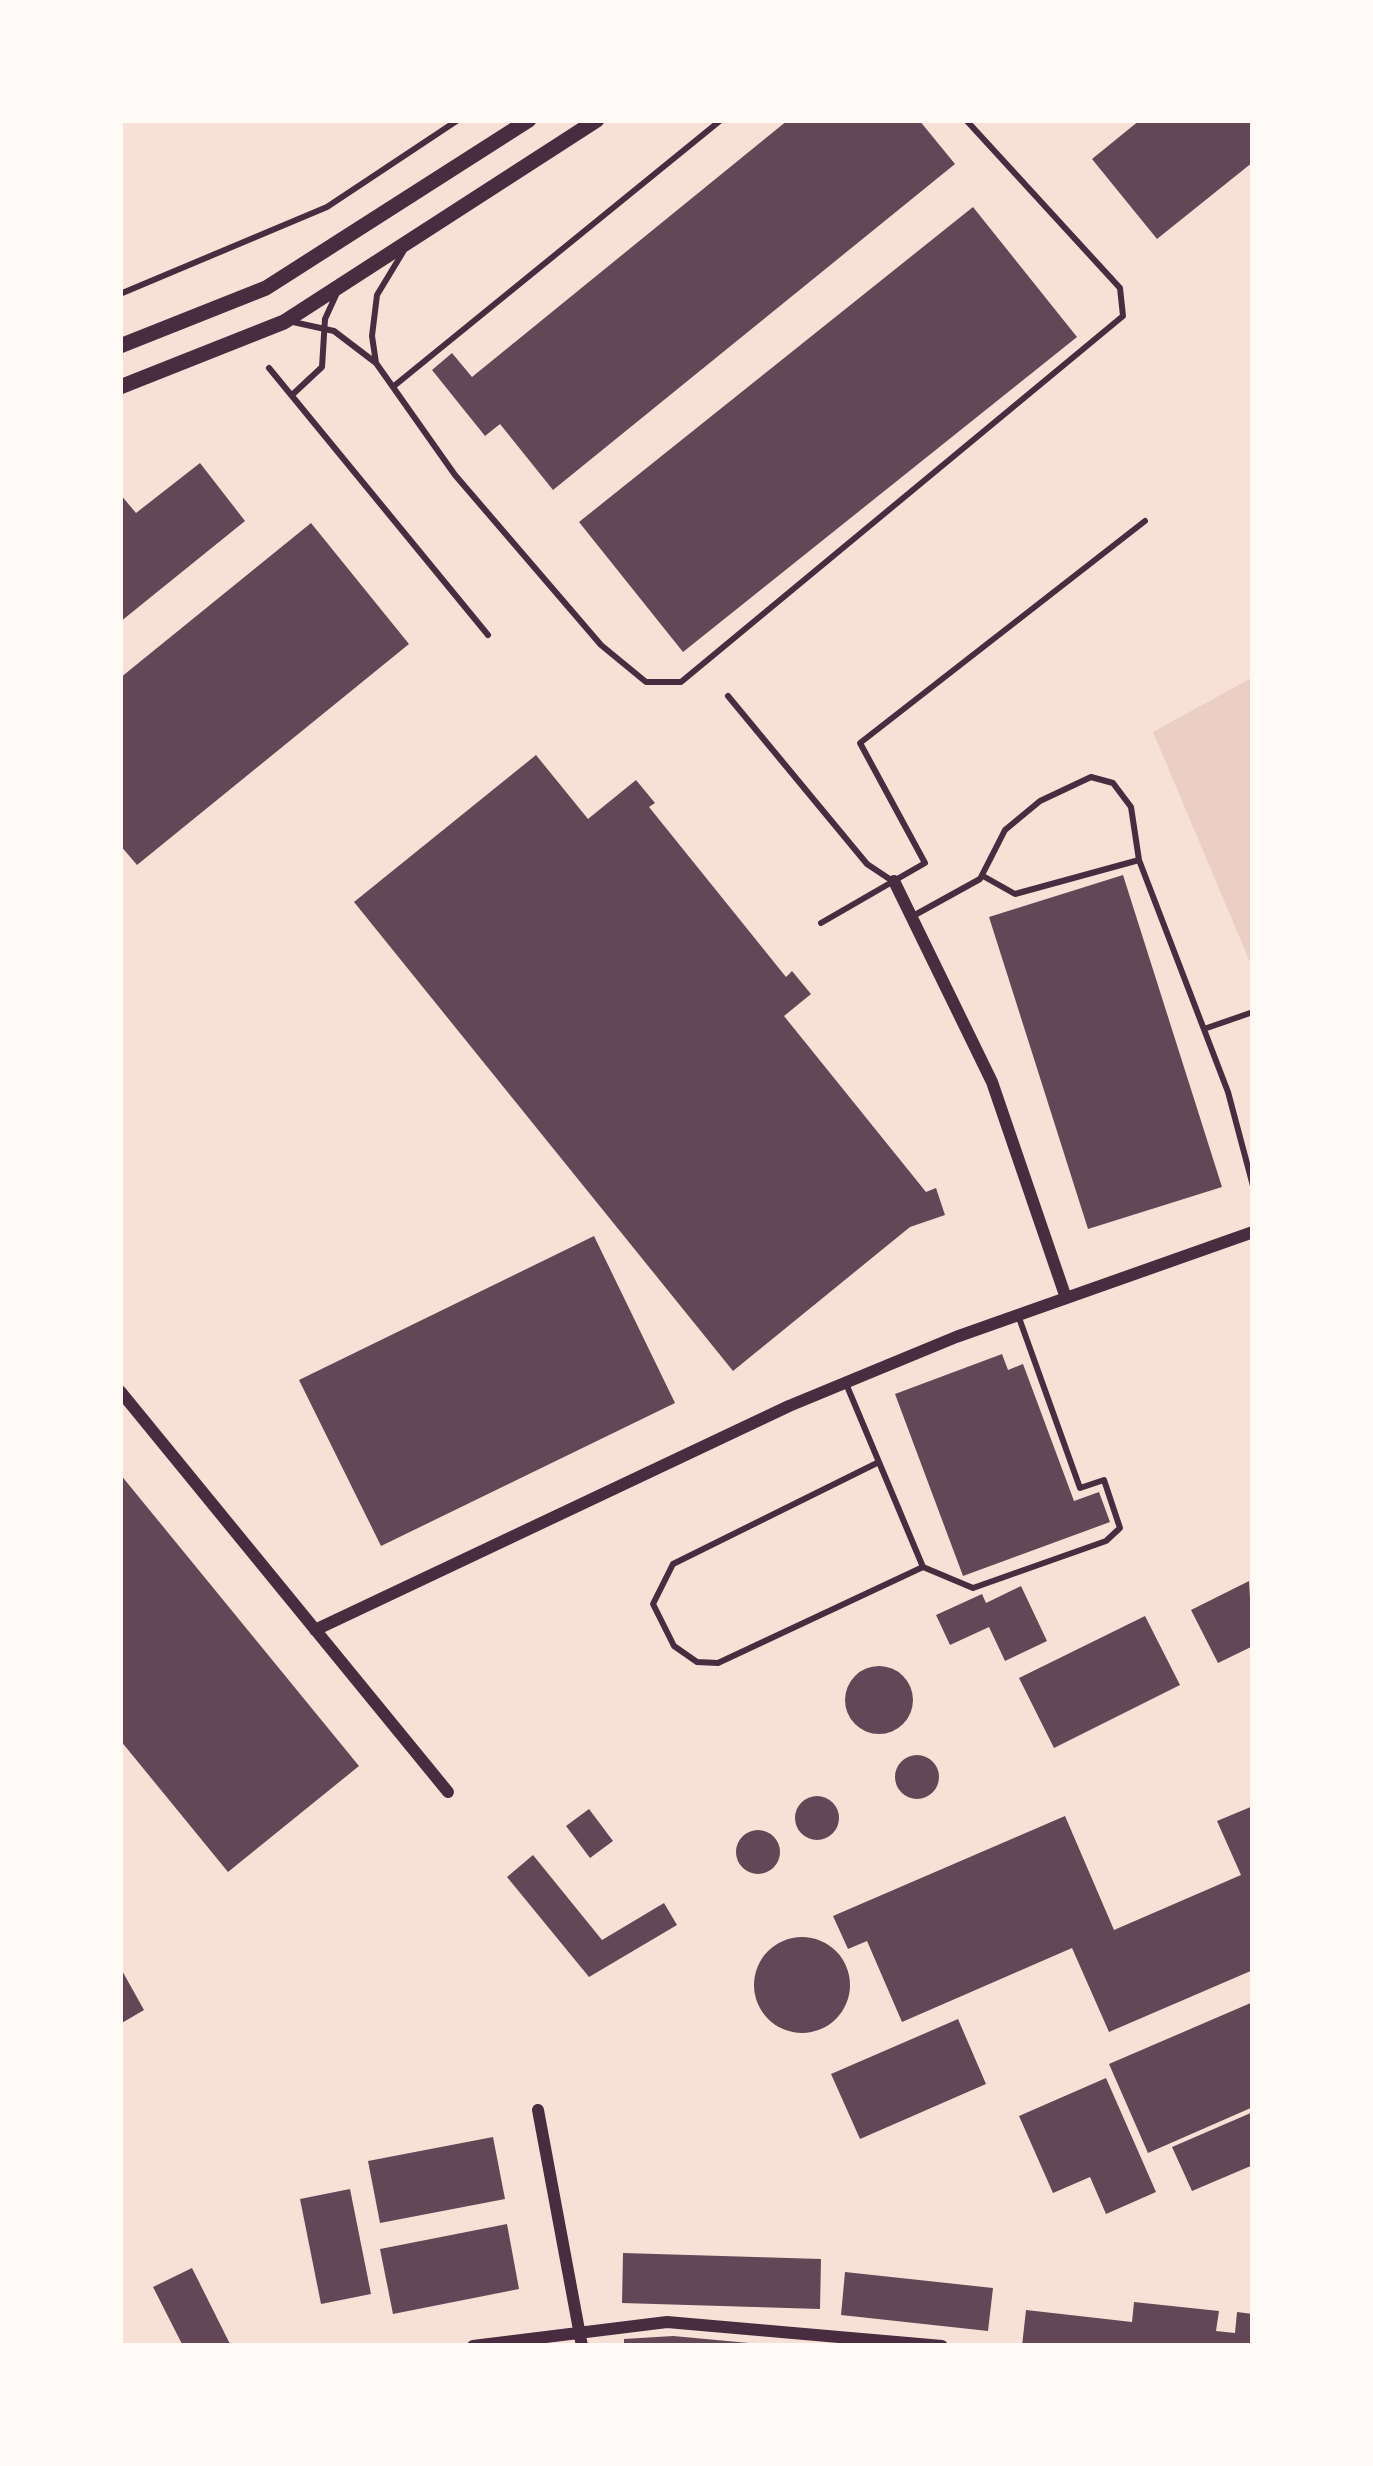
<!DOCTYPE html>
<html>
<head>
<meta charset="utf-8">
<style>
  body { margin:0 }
  #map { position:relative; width:1373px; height:2466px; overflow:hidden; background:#f7e1d7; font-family:Merriweather,serif }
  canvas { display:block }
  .frame { position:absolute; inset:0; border:123px solid #fffaf5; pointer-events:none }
</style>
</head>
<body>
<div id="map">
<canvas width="1373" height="2466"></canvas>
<div class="frame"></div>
</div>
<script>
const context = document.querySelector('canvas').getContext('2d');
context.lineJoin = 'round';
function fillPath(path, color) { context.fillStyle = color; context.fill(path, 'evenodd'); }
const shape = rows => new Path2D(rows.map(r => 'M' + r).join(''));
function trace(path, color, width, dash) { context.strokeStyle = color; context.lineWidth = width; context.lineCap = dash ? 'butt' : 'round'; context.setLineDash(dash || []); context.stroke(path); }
fillPath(shape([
  [1253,677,1253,967,1252,967,1153,732]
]), '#ebcfc5');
fillPath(shape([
  [788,120,919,120,955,164,553,490,500,424,485,436,432,370,452,353,472,377],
  [1140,120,1253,120,1253,162,1157,239,1092,159],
  [973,207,1077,337,683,652,579,522],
  [200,463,245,521,120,622,120,494,136,513],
  [311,523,409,644,137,865,120,845,120,678],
  [536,755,588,819,636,780,655,803,649,807,786,977,792,971,811,994,784,1016,926,1192,936,1188,945,1215,910,1227,733,1371,354,902],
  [1123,875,1222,1187,1088,1229,989,917],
  [594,1236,675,1403,381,1546,299,1380],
  [1002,1354,1008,1370,1023,1364,1074,1501,1099,1492,1110,1522,963,1576,895,1394],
  [120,1474,359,1766,228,1872,120,1740],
  [1249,1581,1253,1646,1218,1663,1191,1610],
  [1021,1586,1047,1641,1005,1661,989,1627,950,1645,936,1615,982,1594,986,1603],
  [1145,1616,1180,1685,1054,1748,1019,1678],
  '845 1700a34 34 0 1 1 68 0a34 34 0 1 1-68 0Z',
  '895 1777a22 22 0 1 1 44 0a22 22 0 1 1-44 0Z',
  '795 1818a22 22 0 1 1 44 0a22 22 0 1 1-44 0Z',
  [1253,1806,1253,1970,1109,2032,1072,1948,902,2022,867,1941,848,1949,833,1916,1065,1816,1114,1930,1241,1875,1217,1821],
  [589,1809,613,1841,590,1858,566,1826],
  '736 1852a22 22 0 1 1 44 0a22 22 0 1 1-44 0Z',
  [533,1855,602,1940,664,1903,677,1925,589,1977,507,1877],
  '754 1985a48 48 0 1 1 96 0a48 48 0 1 1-96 0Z',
  [120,1967,144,2010,120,2024],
  [1253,2002,1253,2107,1148,2153,1109,2064],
  [958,2019,986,2084,860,2139,831,2074],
  [1106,2078,1156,2192,1106,2214,1090,2177,1053,2193,1019,2116],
  [1253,2112,1253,2165,1192,2191,1172,2147],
  [493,2137,505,2199,380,2223,368,2161],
  [350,2189,371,2294,321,2304,300,2199],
  [507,2224,519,2289,393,2314,380,2249],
  [623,2253,821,2259,820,2309,622,2303],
  [192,2268,231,2346,183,2346,153,2287],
  [845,2272,993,2288,988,2331,841,2315],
  [1134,2302,1219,2311,1216,2331,1235,2333,1237,2312,1253,2314,1253,2346,1022,2346,1026,2310,1132,2322],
  [673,2336,749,2343,749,2346,624,2346,624,2339]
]), '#644757');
trace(shape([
  [120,294,327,207,458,120],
  [293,322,334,331,376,363,372,336,377,295,403,252],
  [376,363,455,475,601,645,646,682,681,682,1123,316,1120,288,966,120],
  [269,368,488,635],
  [394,386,721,120],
  [292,395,322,367,325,319,336,295],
  [728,696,867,864,891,880],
  [983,876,1015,894,1139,860],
  [913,916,980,879,1005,830,1040,801,1091,777,1113,783,1131,807,1139,860,1228,1092,1253,1186],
  [821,923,925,863,860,743,1145,521],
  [1204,1029,1253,1012],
  [847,1386,923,1567,718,1663,697,1662,674,1646,653,1604,673,1564,879,1462],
  [923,1567,973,1588,1106,1541,1120,1528,1104,1480,1080,1488,1018,1315]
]), '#4a2c40', 6);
trace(shape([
  [894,881,992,1082,1066,1298],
  [120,1391,448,1792],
  [315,1630,789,1406,956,1337,1253,1232],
  [538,2110,582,2346],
  [473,2346,667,2322,942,2346]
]), '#4a2c40', 12);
trace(shape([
  [120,346,266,288,529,120],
  [120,387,284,322,597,120]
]), '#4a2c40', 15);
</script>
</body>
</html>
